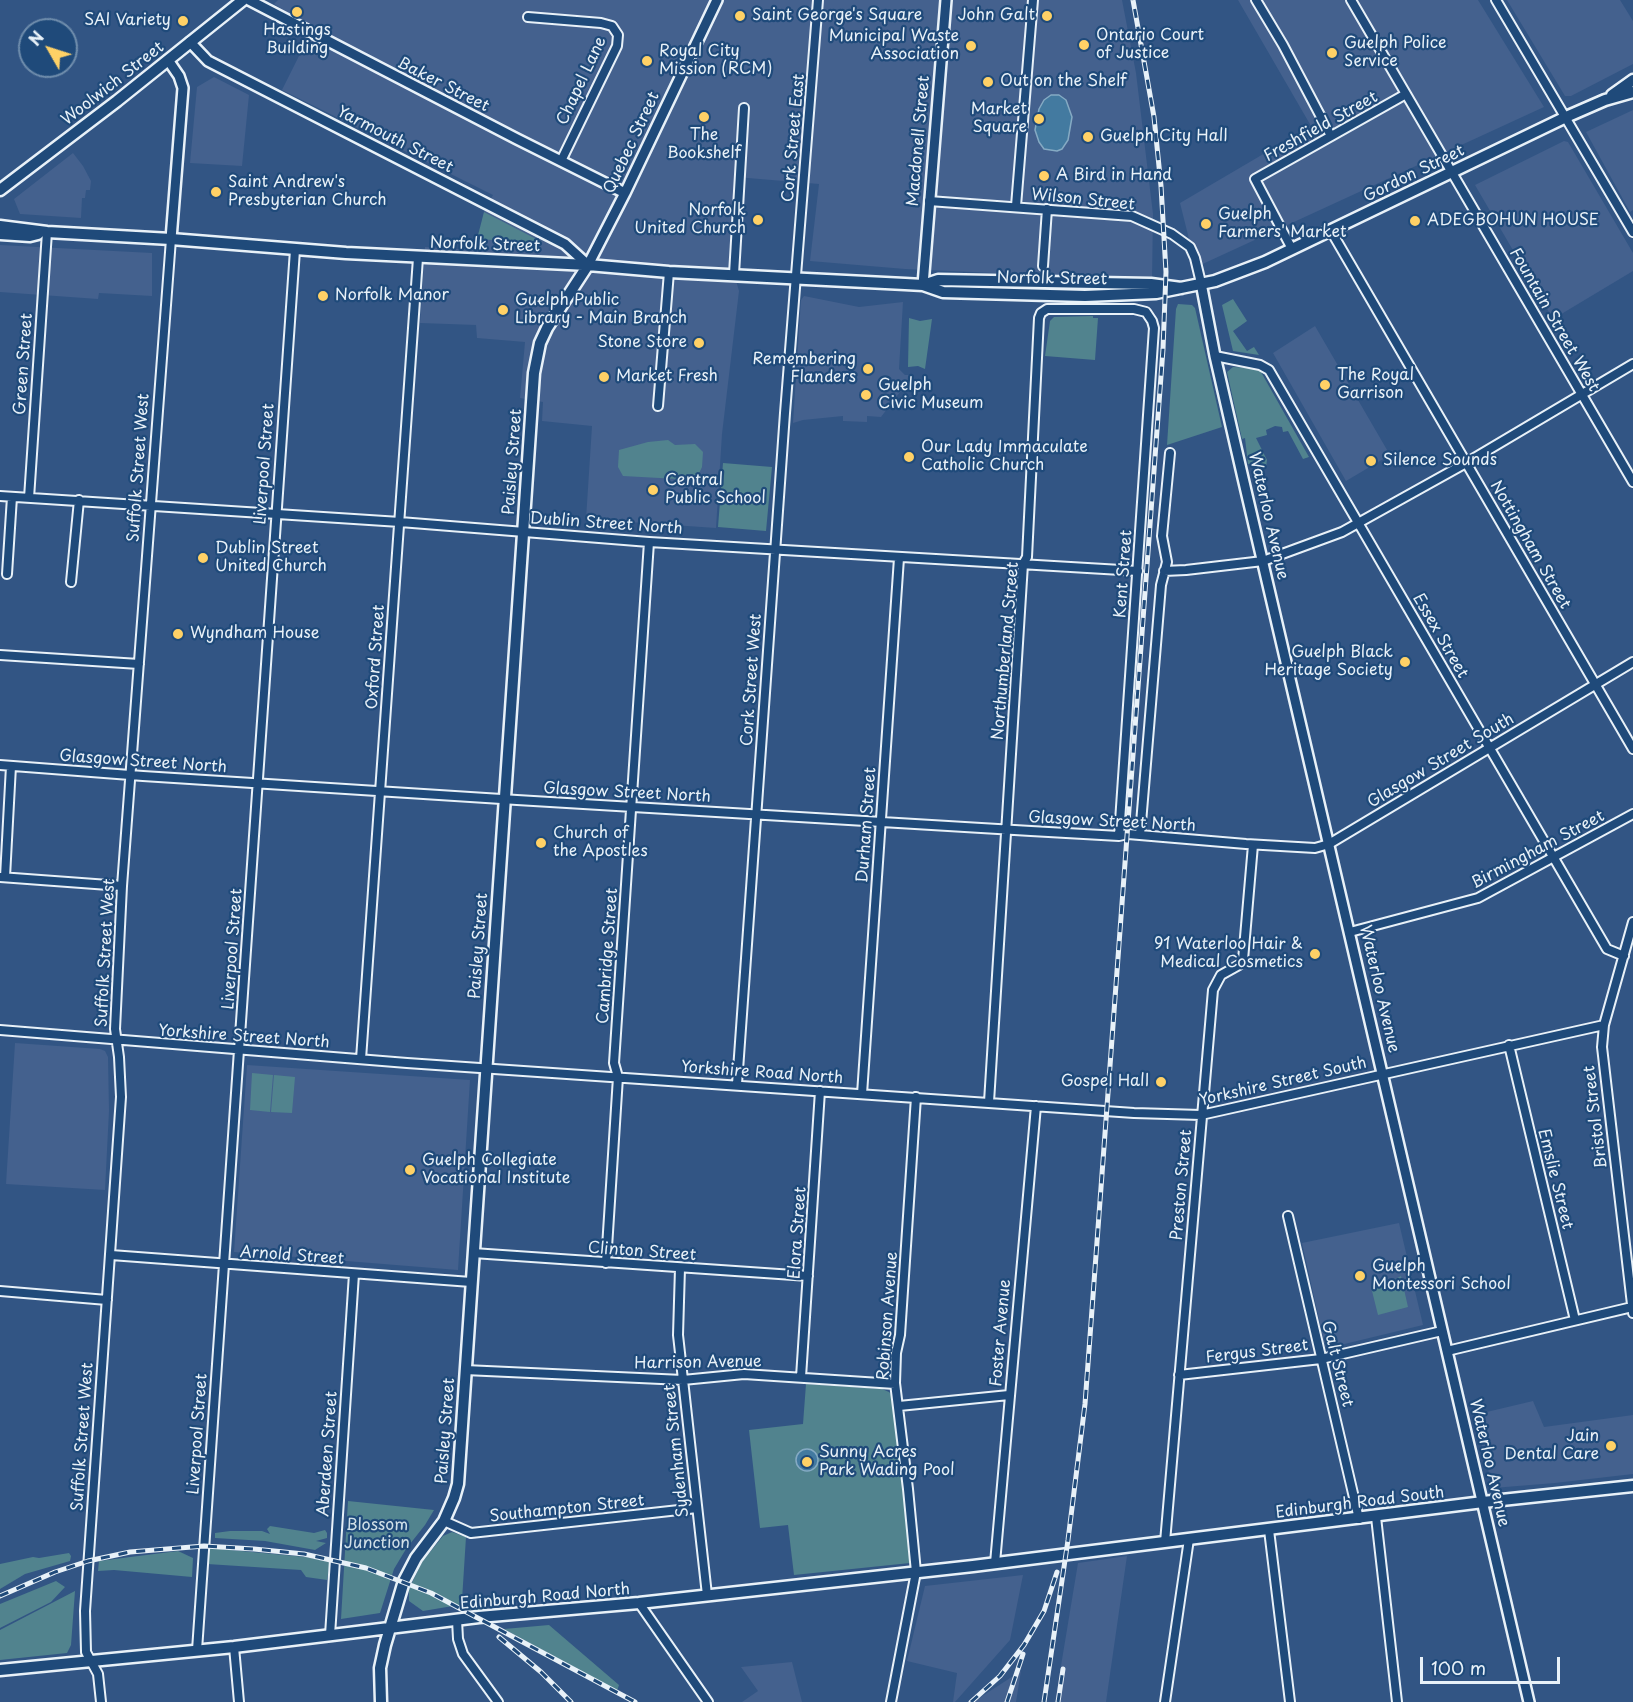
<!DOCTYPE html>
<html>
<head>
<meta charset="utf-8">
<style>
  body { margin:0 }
  #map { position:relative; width:1633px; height:1702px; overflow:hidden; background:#325584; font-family:"Playpen Sans",sans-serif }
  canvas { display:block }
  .north { position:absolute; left:18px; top:18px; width:60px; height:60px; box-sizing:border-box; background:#1f4a7a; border:2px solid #6f8dac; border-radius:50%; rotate:309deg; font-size:16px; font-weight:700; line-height:24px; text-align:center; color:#e8f1f8 }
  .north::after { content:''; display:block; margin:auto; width:21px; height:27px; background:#ffd166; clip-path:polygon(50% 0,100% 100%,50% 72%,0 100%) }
  .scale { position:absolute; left:1420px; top:1657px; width:140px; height:27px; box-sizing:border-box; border:3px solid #e8f1f8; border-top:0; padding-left:8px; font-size:18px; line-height:21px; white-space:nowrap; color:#e8f1f8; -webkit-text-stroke:4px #1f4a7a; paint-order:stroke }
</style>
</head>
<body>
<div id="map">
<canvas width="1633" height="1702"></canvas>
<div class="north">N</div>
<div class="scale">100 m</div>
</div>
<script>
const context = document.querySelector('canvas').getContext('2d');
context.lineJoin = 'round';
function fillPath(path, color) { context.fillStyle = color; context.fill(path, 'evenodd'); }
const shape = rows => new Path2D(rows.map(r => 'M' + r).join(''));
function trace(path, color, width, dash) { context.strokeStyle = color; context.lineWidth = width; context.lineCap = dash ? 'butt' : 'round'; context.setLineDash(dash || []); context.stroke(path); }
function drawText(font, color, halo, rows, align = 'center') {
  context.font = font + ' "Playpen Sans",sans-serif'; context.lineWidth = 4.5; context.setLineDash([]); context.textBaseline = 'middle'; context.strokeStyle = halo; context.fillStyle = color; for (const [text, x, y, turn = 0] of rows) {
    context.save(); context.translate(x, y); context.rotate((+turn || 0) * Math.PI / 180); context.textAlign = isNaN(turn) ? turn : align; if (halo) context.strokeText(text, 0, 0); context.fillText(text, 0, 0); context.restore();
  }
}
fillPath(shape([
  [278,0,1122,0,1136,73,1153,214,1152,280,905,269,810,261,819,184,736,177,729,256,739,291,722,434,716,528,586,519,592,426,542,421,543,402,520,398,525,342,477,338,476,325,420,323,425,247,476,250,484,212,493,195,282,90,313,28,274,4],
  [1238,0,1478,0,1544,107,1196,267,1180,203,1311,126],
  [1507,0,1620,0,1633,21,1633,64,1571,96,1565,96],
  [214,77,249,95,242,166,190,163,197,87],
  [1633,110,1633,210,1630,212,1586,132],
  [1564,141,1568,142,1633,253,1633,271,1553,319,1475,185],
  [73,153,83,166,91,181,90,190,86,190,85,198,82,198,81,218,20,214,14,199],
  [0,245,152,253,152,296,99,293,98,299,0,292],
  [804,296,859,307,903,302,899,369,905,375,910,375,910,388,900,392,881,417,867,416,867,422,843,421,843,416,803,420,793,423,801,300],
  [1315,326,1390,455,1346,481,1273,353],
  [15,1043,100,1049,105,1051,108,1057,109,1111,105,1190,6,1184],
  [247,1065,470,1080,458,1270,234,1252],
  [1399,1223,1423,1325,1328,1348,1325,1346,1302,1243],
  [1533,1401,1544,1427,1633,1415,1633,1474,1555,1483,1493,1488,1474,1415],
  [1127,1556,1106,1702,1055,1702,1078,1563],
  [1023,1575,1010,1640,955,1702,953,1702,957,1673,907,1661,925,1586],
  [792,1662,802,1702,742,1702,758,1691,741,1667],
  [1021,1671,1016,1702,973,1702]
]), '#44618e');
fillPath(shape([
  [484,212,542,242,541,243,477,239],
  [1233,299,1247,321,1233,331,1247,351,1254,347,1259,355,1233,351,1222,305],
  [1178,304,1192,305,1195,308,1222,427,1167,445,1176,309],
  [1093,316,1093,318,1098,318,1095,360,1045,356,1050,321,1054,317],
  [909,318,920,321,932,319,925,369,918,366,908,367],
  [1233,367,1255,368,1261,372,1309,457,1303,459,1288,431,1283,432,1282,427,1275,426,1266,430,1267,435,1256,438,1267,460,1266,467,1248,464,1245,438,1242,439,1227,372],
  [668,440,675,445,695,444,703,452,702,467,696,480,623,476,618,467,619,450,648,442],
  [723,463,772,467,766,531,718,527],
  [252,1073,273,1075,270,1112,250,1110],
  [274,1075,295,1077,292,1113,271,1112],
  [1401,1276,1408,1307,1378,1315,1371,1287,1376,1286,1379,1283,1388,1283],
  [806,1384,882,1389,889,1392,893,1396,910,1553,910,1563,794,1575,788,1525,760,1528,749,1430,803,1424],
  [348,1501,434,1510,425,1525,406,1549,394,1569,380,1613,341,1619],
  [270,1526,314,1533,325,1530,327,1533,327,1538,316,1541,326,1543,315,1550,265,1541,215,1538,215,1533,230,1531,262,1531,270,1534,267,1529],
  [452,1532,466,1537,462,1600,491,1610,469,1610,459,1605,423,1611,409,1601,409,1589,422,1562,443,1536],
  [209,1548,306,1557,330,1562,327,1580,306,1577,301,1570,207,1564],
  [178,1551,193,1558,192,1577,114,1570,98,1571,99,1561],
  [69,1553,71,1556,70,1561,25,1574,0,1589,0,1564,33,1557,39,1558],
  [56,1581,65,1587,51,1602,0,1628,0,1604],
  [75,1591,71,1645,67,1653,0,1660,0,1630],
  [549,1625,619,1685,617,1691,504,1629]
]), '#51838e');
const water = shape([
  [1051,95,1059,95,1066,100,1072,117,1068,140,1062,149,1057,151,1044,149,1039,142,1035,130,1039,109,1044,100,1051,95],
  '796 1460a11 11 0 1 1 22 0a11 11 0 1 1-22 0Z'
]);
fillPath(water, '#437aa0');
trace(water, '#85aac3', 1.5);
const minor = shape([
  [1256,0,1283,45,1331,136],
  [1351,0,1633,482],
  [1496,0,1633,232],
  [528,17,601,23,612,26,618,35,617,46,561,161],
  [929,201,1132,216,1172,234,1190,247,1195,258,1201,283],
  [1016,206,1033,0],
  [1331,231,1633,749],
  [1292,249,1255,179,1406,94],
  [1043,266,1047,209],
  [734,274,744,108],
  [1215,356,1260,365,1269,370,1607,949,1624,956],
  [658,406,669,272],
  [0,496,400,522,649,542,1138,571],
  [29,498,47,232],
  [1164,571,1186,570,1263,561,1342,532,1466,463,1633,364],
  [7,574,12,497],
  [71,582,79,500],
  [0,655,139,664],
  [0,765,143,776,517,800,1031,831,1119,836,1128,834,1246,844,1315,848,1329,844,1633,662],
  [1140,835,1161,585,1167,562,1162,536,1170,453],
  [0,877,122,886],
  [5,877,11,766],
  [1633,922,1604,1025,1602,1047,1633,1313],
  [1350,932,1478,898,1633,814],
  [0,1030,407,1063,1134,1113,1201,1115,1604,1025],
  [1509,1045,1575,1320],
  [361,1059,418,258],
  [737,1084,785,413,818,0],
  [862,1094,899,558],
  [989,1102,1023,564,1027,557,1039,318,1041,313,1047,309,1134,309,1146,312,1152,321,1154,328,1119,836],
  [1288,1216,1359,1519],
  [473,1253,808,1276],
  [111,1255,471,1282],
  [606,1263,618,1077,614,1063,649,542],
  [680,1268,678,1335,707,1595],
  [0,1291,107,1300],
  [1447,1351,1632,1307],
  [465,1370,683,1380,744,1374,895,1384],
  [1179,1375,1321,1359,1442,1331],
  [801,1377,820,1091],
  [899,1406,1009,1395],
  [1376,1517,1397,1702],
  [444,1521,471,1533,697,1508],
  [1269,1530,1290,1702],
  [1165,1542,1213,990,1221,975,1239,965,1243,960,1253,845],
  [995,1563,1036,1106],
  [639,1603,708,1702],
  [457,1620,458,1639,463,1654,498,1702],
  [330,1635,354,1274],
  [234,1647,239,1702],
  [197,1650,295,250],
  [101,1702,98,1674,86,1652,85,1611,121,1097,119,1057,115,1029,122,886,171,239],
  [891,1702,916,1572,908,1489,895,1383,896,1353,900,1335,916,1097],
  [1165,1702,1189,1539]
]);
const tertiary = shape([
  [249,0,517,139,625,193],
  [190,42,208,61,565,244,588,265,625,193,717,0],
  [168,60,179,76,183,88,171,239],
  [1201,283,1215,356,1243,478,1529,1702],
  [923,285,946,0]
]);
const secondary = shape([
  [1612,95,1633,80],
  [0,190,117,101,243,0],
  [0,226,47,232,171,239,346,253,588,265,669,272,905,284,923,285,938,280,1151,284,1181,288],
  [0,234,30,236,38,234],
  [923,285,943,292,1085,296,1156,293,1215,281,1265,262,1566,117,1605,100,1633,92],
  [0,1670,234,1647,479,1617,639,1603,973,1566,1483,1502,1633,1486],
  [381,1702,380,1668,385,1645,404,1581,416,1558,444,1521,454,1498,458,1484,534,373,540,343,547,328,588,265]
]);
trace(minor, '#e8f1f8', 12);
trace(tertiary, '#e8f1f8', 14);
trace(secondary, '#e8f1f8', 15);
trace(minor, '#1f4a7a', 8);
trace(tertiary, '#1f4a7a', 9);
trace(secondary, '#1f4a7a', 10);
const rail = shape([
  [0,1596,55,1572,88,1561,130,1552,204,1546,254,1549,304,1554,366,1568,431,1593,635,1702],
  [499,1637,541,1672,571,1702],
  [971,1702,1000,1676,1024,1645,1044,1611,1057,1572],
  [1007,1702,1023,1654],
  [1044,1702,1068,1540,1085,1404,1163,349,1166,272,1161,186,1154,117,1133,0],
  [1058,1702,1063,1669]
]);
trace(rail, '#e8f1f8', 5);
trace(rail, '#1f4a7a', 3, [9]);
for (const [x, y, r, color] of [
  [297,12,6,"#ffd166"],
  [740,16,6,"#ffd166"],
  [1047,16,6,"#ffd166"],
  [183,21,6,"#ffd166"],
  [1084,45,6,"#ffd166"],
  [971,46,6,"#ffd166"],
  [1332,53,6,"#ffd166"],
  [647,61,6,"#ffd166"],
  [988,82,6,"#ffd166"],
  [704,117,6,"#ffd166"],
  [1039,119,6,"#ffd166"],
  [1088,137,6,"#ffd166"],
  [1044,176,6,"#ffd166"],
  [216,192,6,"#ffd166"],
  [758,220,6,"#ffd166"],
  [1415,221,6,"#ffd166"],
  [1206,224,6,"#ffd166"],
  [323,296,6,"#ffd166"],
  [503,310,6,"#ffd166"],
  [699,343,6,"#ffd166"],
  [868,369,6,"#ffd166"],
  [604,377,6,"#ffd166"],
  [1325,385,6,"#ffd166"],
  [866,395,6,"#ffd166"],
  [909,457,6,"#ffd166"],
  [1371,461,6,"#ffd166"],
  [653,490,6,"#ffd166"],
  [203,558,6,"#ffd166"],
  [178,634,6,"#ffd166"],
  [1405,662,6,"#ffd166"],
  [541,843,6,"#ffd166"],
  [1315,954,6,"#ffd166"],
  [1161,1082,6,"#ffd166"],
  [410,1170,6,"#ffd166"],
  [1360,1276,6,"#ffd166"],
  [1611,1446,6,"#ffd166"],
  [807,1462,6,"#ffd166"]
]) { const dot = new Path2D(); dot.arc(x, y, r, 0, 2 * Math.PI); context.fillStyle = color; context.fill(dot); trace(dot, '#1f4a7a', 2); }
drawText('16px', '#e8f1f8', '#1f4a7a', [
  ["Saint George's Square",752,16],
  ["John Galt",1035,16,"right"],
  ["SAI Variety",171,21,"right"],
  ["Hastings",297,31,"center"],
  ["Building",297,49,"center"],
  ["Ontario Court",1096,36],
  ["of Justice",1096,54],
  ["Municipal Waste",959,37,"right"],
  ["Association",959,55,"right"],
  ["Guelph Police",1344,44],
  ["Service",1344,62],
  ["Royal City",659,52],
  ["Mission (RCM)",659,70],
  ["Out on the Shelf",1000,82],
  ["Market",1027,110,"right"],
  ["Square",1027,128,"right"],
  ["The",704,136,"center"],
  ["Bookshelf",704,154,"center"],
  ["Guelph City Hall",1100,137],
  ["A Bird in Hand",1056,176],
  ["Saint Andrew's",228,183],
  ["Presbyterian Church",228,201],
  ["Norfolk",746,211,"right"],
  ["United Church",746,229,"right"],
  ["Guelph",1218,215],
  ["Farmers' Market",1218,233],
  ["ADEGBOHUN HOUSE",1427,221],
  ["Norfolk Manor",335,296],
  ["Guelph Public",515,301],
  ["Library - Main Branch",515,319],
  ["Stone Store",687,343,"right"],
  ["Remembering",856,360,"right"],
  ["Flanders",856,378,"right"],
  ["The Royal",1337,376],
  ["Garrison",1337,394],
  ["Market Fresh",616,377],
  ["Guelph",878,386],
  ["Civic Museum",878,404],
  ["Our Lady Immaculate",921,448],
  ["Catholic Church",921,466],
  ["Silence Sounds",1383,461],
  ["Central",665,481],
  ["Public School",665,499],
  ["Dublin Street",215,549],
  ["United Church",215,567],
  ["Wyndham House",190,634],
  ["Guelph Black",1393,653,"right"],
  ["Heritage Society",1393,671,"right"],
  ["Church of",553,834],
  ["the Apostles",553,852],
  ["91 Waterloo Hair &",1303,945,"right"],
  ["Medical Cosmetics",1303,963,"right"],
  ["Gospel Hall",1149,1082,"right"],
  ["Guelph Collegiate",422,1161],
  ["Vocational Institute",422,1179],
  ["Guelph",1372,1267],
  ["Montessori School",1372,1285],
  ["Jain",1599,1437,"right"],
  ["Dental Care",1599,1455,"right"],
  ["Sunny Acres",819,1453],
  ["Park Wading Pool",819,1471]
], 'left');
drawText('16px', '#e8f1f8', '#1f4a7a', [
  ["Chapel Lane",582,81,-65],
  ["Woolwich Street",113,84,-38],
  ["Baker Street",443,85,27],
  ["Freshfield Street",1321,127,-29],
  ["Cork Street East",794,138,-85],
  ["Yarmouth Street",395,140,27],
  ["Macdonell Street",919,141,-85],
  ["Quebec Street",632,143,-65],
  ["Gordon Street",1414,174,-26],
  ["Wilson Street",1083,200,6],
  ["Norfolk Street",485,245,2],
  ["Norfolk Street",1052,279,1],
  ["Fountain Street West",1554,320,60],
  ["Green Street",24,364,-86],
  ["Paisley Street",513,462,-86],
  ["Liverpool Street",265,464,-86],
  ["Suffolk Street West",139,468,-86],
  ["Waterloo Avenue",1268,516,77],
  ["Dublin Street North",606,524,4],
  ["Nottingham Street",1530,545,60],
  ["Kent Street",1124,574,-86],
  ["Essex Street",1440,636,60],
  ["Northumberland Street",1006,651,-85],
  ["Oxford Street",376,657,-86],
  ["Cork Street West",752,680,-86],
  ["Glasgow Street South",1441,761,-31],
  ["Glasgow Street North",143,762,4],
  ["Glasgow Street North",627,793,3],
  ["Glasgow Street North",1112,822,3],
  ["Durham Street",867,825,-86],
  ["Birmingham Street",1538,850,-28],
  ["Paisley Street",479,946,-86],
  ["Liverpool Street",233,949,-86],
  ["Suffolk Street West",106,953,-87],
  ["Cambridge Street",608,956,-86],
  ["Waterloo Avenue",1379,989,77],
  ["Yorkshire Street North",244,1037,4],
  ["Yorkshire Road North",762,1073,4],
  ["Yorkshire Street South",1283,1082,-13],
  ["Bristol Street",1596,1117,-97],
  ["Emslie Street",1555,1179,76],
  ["Preston Street",1182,1185,-85],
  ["Elora Street",798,1233,-86],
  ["Clinton Street",642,1252,4],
  ["Arnold Street",292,1256,4],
  ["Robinson Avenue",888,1316,-86],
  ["Foster Avenue",1001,1333,-85],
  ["Fergus Street",1257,1352,-7],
  ["Harrison Avenue",698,1363,-1],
  ["Galt Street",1337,1364,76],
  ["Paisley Street",446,1431,-86],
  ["Liverpool Street",198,1434,-86],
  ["Suffolk Street West",83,1437,-86],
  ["Sydenham Street",677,1451,-96],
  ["Aberdeen Street",328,1454,-86],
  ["Waterloo Avenue",1489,1463,77],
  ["Edinburgh Road South",1360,1503,-7],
  ["Southampton Street",567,1509,-6],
  ["Edinburgh Road North",545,1597,-5]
]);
drawText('16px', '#d1e0e8', '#1f4a7a', [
  ["Blossom",377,1526],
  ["Junction",377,1544]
]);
</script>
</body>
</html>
